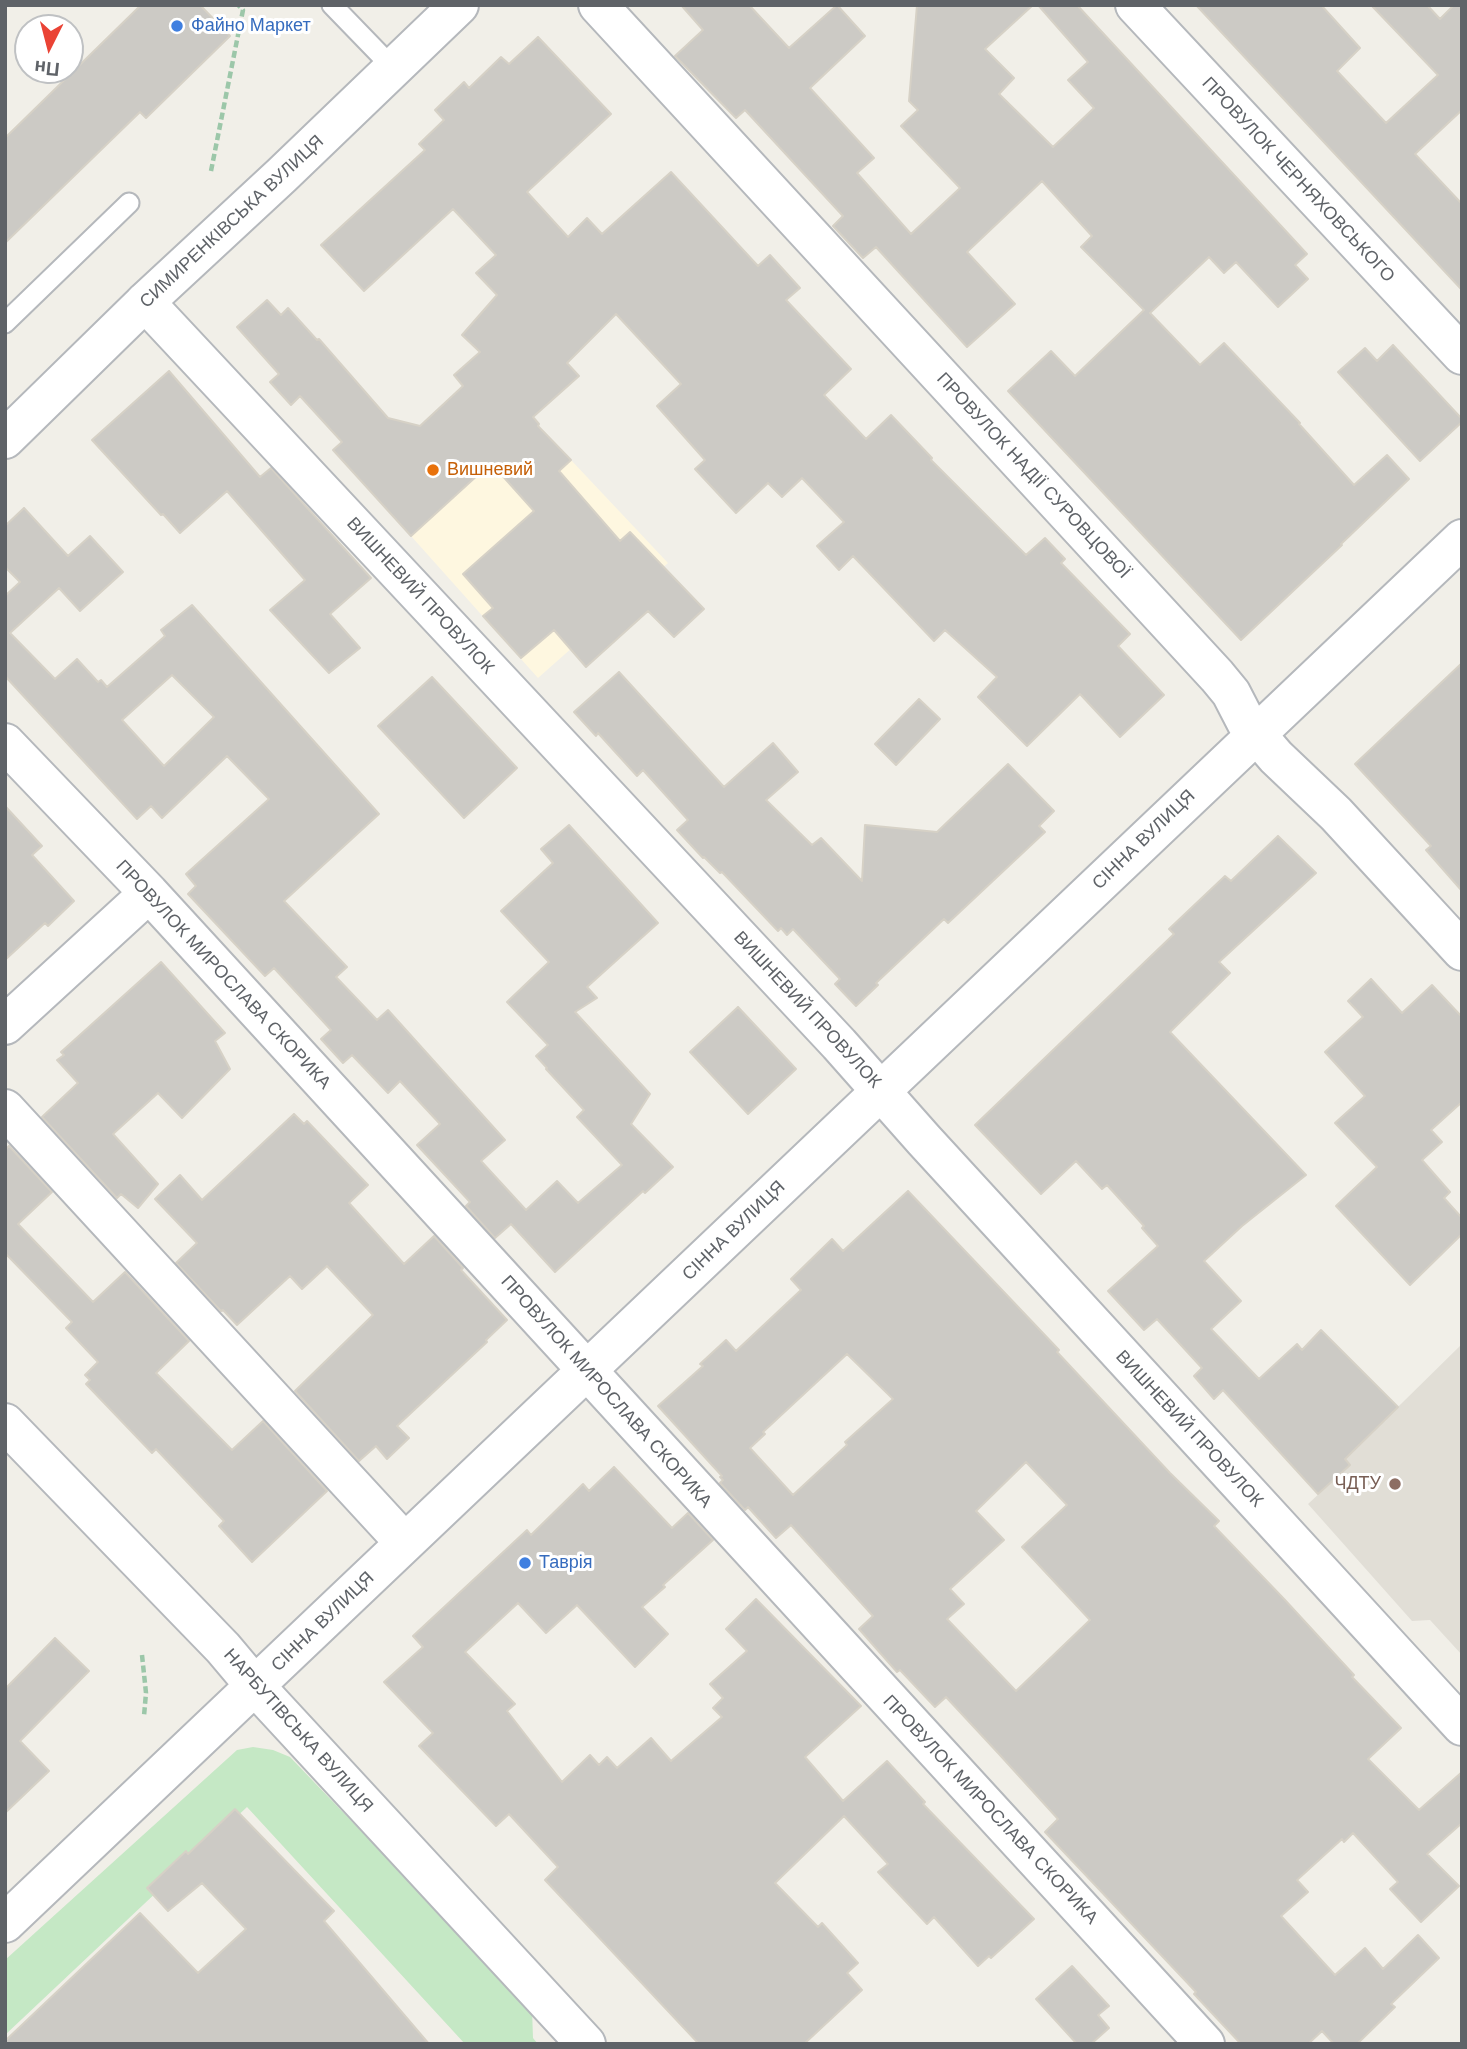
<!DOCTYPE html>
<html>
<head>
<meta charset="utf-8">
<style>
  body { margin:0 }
  #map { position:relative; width:1467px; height:2049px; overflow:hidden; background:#f1efe8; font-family:Helvetica,sans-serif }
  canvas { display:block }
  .frame { position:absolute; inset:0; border:7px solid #5f6368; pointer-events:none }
  .north { position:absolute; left:14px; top:14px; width:70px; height:70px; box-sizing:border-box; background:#fff; border:2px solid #bfc1c3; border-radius:50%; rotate:186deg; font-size:19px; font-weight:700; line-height:28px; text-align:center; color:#5f6368 }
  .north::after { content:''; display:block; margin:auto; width:24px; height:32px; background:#ea4335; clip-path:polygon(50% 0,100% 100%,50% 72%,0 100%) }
</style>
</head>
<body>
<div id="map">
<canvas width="1467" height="2049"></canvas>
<div class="frame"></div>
<div class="north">Пн</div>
</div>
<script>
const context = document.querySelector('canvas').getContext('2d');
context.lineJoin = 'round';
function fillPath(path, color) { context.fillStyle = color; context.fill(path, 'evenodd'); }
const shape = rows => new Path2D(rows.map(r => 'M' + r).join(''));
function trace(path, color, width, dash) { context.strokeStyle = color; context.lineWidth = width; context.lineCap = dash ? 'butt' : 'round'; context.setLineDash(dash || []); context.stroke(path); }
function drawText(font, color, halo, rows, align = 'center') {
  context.font = font + ' Helvetica,sans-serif'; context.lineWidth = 6; context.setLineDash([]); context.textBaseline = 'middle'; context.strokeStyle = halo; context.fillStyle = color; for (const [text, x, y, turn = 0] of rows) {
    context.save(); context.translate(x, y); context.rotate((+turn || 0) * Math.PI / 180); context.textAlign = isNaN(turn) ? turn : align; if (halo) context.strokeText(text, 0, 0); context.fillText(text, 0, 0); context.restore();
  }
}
fillPath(shape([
  [501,454,536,493,571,460,668,563,538,678,411,536]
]), '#fef7e0');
fillPath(shape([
  [1462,1344,1462,1655,1430,1620,1412,1621,1308,1504,1350,1465,1345,1459]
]), '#e1ded6');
fillPath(shape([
  [253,1747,273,1750,290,1757,532,2009,533,2038,538,2044,465,2044,247,1807,5,2035,5,1960,237,1750]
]), '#c5e8c5');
const building = shape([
  [141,5,200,5,230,36,146,118,140,112,5,243,5,138,141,5],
  [681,5,749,5,789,48,837,5,865,36,810,88,874,158,857,173,911,234,960,188,901,126,918,110,909,101,917,5,1033,5,985,49,1014,78,999,94,1053,147,1094,108,1068,80,1088,62,1038,5,1077,5,1307,254,1295,265,1308,279,1278,307,1236,262,1224,273,1209,257,1150,313,1200,365,1224,343,1300,423,1299,424,1354,485,1387,455,1409,479,1341,544,1342,545,1241,640,1008,391,1051,351,1075,376,1144,310,1081,247,1092,236,1042,181,967,252,1015,304,967,347,876,247,863,258,833,226,843,216,745,110,736,118,675,56,703,30,681,5],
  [1196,5,1321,5,1360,48,1337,71,1386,123,1438,75,1371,5,1427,5,1440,19,1454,5,1462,5,1462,110,1415,154,1462,204,1462,290,1196,5],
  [538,37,611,114,527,192,568,237,587,218,602,234,671,172,758,266,770,255,800,288,786,300,851,369,824,395,866,439,891,415,932,458,931,460,1026,555,1045,538,1065,559,1061,563,1130,634,1118,646,1164,695,1120,737,1080,694,1027,746,978,697,997,677,945,630,934,641,853,556,839,570,817,546,844,522,802,478,782,497,768,483,736,513,695,469,705,460,657,406,681,384,616,314,567,363,579,376,533,417,539,424,538,426,571,460,559,471,620,541,630,532,704,609,674,637,648,611,586,667,554,630,521,658,483,616,493,608,463,574,534,511,491,463,411,536,333,450,342,442,300,396,291,405,270,382,279,374,237,327,267,300,281,315,288,308,317,340,319,339,388,418,420,426,463,386,454,375,480,352,462,335,497,295,476,273,496,255,453,209,364,291,321,245,425,150,419,144,444,120,435,110,464,82,469,88,501,57,509,64,538,37],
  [1393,345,1462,419,1462,422,1420,461,1338,372,1365,348,1377,361,1393,345],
  [169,371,260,477,271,468,371,578,330,614,360,648,329,673,270,610,305,580,227,491,180,533,163,514,161,515,92,440,169,371],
  [24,508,68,556,90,536,123,572,80,611,59,588,10,633,55,679,77,659,98,682,101,680,107,687,165,636,161,630,192,605,379,814,284,901,347,967,336,977,377,1020,388,1010,505,1140,481,1161,526,1210,557,1181,578,1203,622,1165,577,1117,584,1110,546,1069,547,1068,536,1056,548,1045,507,1002,549,962,501,911,553,863,541,849,569,825,658,923,587,987,597,998,575,1012,650,1094,631,1124,673,1167,645,1193,643,1191,555,1272,511,1224,495,1238,466,1206,470,1202,417,1145,440,1124,400,1081,388,1093,352,1055,343,1063,321,1039,331,1030,274,968,265,976,188,894,196,886,186,874,269,799,227,756,162,818,151,806,137,819,5,676,5,596,20,582,5,567,5,526,24,508],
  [172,675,214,717,164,766,122,720,172,675],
  [1462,663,1462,891,1426,850,1431,846,1355,764,1462,663],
  [619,672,724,787,773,743,798,772,766,800,812,845,821,838,862,881,865,825,937,832,1008,764,1054,811,1039,826,1045,832,948,923,944,919,876,983,878,985,856,1006,835,984,840,979,793,929,787,935,781,928,778,931,722,872,720,873,704,857,703,858,677,830,688,820,643,770,637,776,598,733,596,736,574,712,619,672],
  [432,677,517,768,464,818,378,726,432,677],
  [919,699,940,719,896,765,875,744,919,699],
  [5,806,42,846,32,855,74,901,48,926,45,923,5,960,5,806],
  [1278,836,1316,873,1219,962,1230,973,1170,1032,1306,1175,1242,1226,1204,1261,1241,1301,1211,1329,1259,1379,1297,1344,1302,1350,1321,1330,1398,1407,1345,1459,1350,1465,1318,1494,1223,1390,1214,1399,1194,1376,1202,1368,1157,1319,1144,1330,1108,1291,1158,1246,1142,1228,1144,1226,1107,1185,1102,1189,1076,1161,1041,1194,975,1125,1174,934,1169,929,1225,876,1231,881,1278,836],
  [161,962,225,1033,215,1041,230,1069,182,1118,158,1093,113,1134,158,1184,138,1208,121,1194,117,1198,42,1117,78,1083,57,1060,64,1055,61,1052,161,962],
  [1371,979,1402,1013,1432,985,1462,1017,1462,1102,1431,1130,1442,1142,1422,1160,1450,1192,1444,1198,1462,1218,1462,1234,1410,1285,1336,1206,1377,1167,1335,1123,1365,1096,1325,1052,1363,1017,1348,1001,1371,979],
  [738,1007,796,1069,748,1114,690,1052,738,1007],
  [294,1114,304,1124,307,1121,368,1185,349,1203,404,1264,434,1236,463,1268,461,1270,507,1320,486,1340,487,1342,397,1426,409,1438,387,1459,376,1446,359,1461,295,1391,373,1315,327,1266,302,1289,290,1276,237,1325,223,1310,221,1311,176,1263,197,1243,155,1199,180,1175,202,1200,294,1114],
  [9,1146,52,1192,18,1224,93,1302,125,1272,189,1341,156,1373,232,1450,263,1421,327,1491,252,1562,219,1526,224,1521,156,1449,152,1453,86,1384,90,1380,85,1375,98,1362,66,1328,72,1322,5,1253,5,1150,9,1146],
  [908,1191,1059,1350,1057,1352,1170,1473,1219,1521,1214,1526,1285,1600,1354,1675,1352,1677,1401,1728,1368,1759,1419,1810,1462,1772,1462,1823,1427,1854,1459,1886,1421,1922,1390,1889,1398,1882,1353,1833,1344,1842,1342,1839,1297,1880,1308,1892,1281,1916,1335,1975,1365,1948,1383,1969,1418,1935,1439,1958,1391,2004,1395,2007,1357,2044,1334,2044,1322,2031,1308,2044,1241,2044,1194,1994,1196,1992,1045,1832,1058,1819,999,1754,946,1697,935,1707,900,1670,897,1672,859,1629,873,1616,791,1525,776,1538,748,1507,745,1510,720,1483,723,1480,720,1477,722,1476,658,1406,703,1366,700,1364,726,1340,736,1351,801,1290,791,1279,832,1239,843,1251,908,1191],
  [847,1354,893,1399,845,1442,847,1445,793,1495,750,1448,765,1434,763,1432,847,1354],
  [1026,1462,1067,1505,1022,1547,1090,1620,1016,1691,947,1619,964,1604,950,1589,1004,1540,976,1511,1026,1462],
  [614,1467,672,1528,688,1513,713,1540,663,1585,665,1587,642,1607,668,1634,635,1667,577,1605,546,1633,518,1603,465,1652,515,1704,507,1711,562,1782,590,1755,599,1765,607,1757,617,1768,651,1738,671,1761,722,1717,713,1708,723,1698,710,1684,747,1651,726,1629,756,1599,861,1706,805,1757,843,1801,887,1761,925,1802,923,1804,1034,1919,991,1958,989,1956,978,1966,934,1917,927,1924,878,1872,888,1864,844,1816,775,1883,818,1927,822,1923,858,1963,847,1973,862,1990,804,2044,699,2044,545,1880,558,1867,509,1814,496,1826,419,1746,433,1733,384,1682,423,1647,413,1636,527,1530,531,1535,583,1484,589,1491,614,1467],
  [55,1638,89,1671,20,1741,49,1771,5,1813,5,1689,55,1638],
  [235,1809,334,1911,324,1921,429,2044,5,2044,5,2041,140,1913,198,1973,246,1929,202,1883,168,1911,147,1888,186,1851,188,1854,235,1809],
  [1072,1966,1109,2006,1098,2015,1109,2028,1091,2044,1077,2044,1036,1999,1072,1966]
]);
fillPath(building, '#cccac5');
trace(building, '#d6d1c6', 2);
const service = shape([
  [332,5,394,69],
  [5,323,129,203]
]);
const minor = shape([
  [598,5,1217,676,1231,693,1246,722,1276,757,1336,814,1462,951],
  [1135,5,1462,355],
  [145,302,839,1044,924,1140,1462,1726],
  [5,743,149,893,1205,2044],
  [5,1025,149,893],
  [5,1109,405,1543],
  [5,1423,223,1648,255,1686,586,2044],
  [5,1923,1462,539]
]);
const tertiary = shape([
  [5,439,145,302,282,175,459,5]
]);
trace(service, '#b5b8bc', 23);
trace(minor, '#b5b8bc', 42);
trace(tertiary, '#b5b8bc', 42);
trace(shape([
  [211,171,243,10,238,5],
  [142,1655,146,1693,144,1716]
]), '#9cc7a9', 4.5, [7, 3.5]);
trace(service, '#fff', 19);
trace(minor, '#fff', 38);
trace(tertiary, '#fff', 38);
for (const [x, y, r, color] of [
  [177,26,7,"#3f7fe0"],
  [433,470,7,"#e8710a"],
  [1395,1484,7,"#8d6e63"],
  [525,1563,7,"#3f7fe0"]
]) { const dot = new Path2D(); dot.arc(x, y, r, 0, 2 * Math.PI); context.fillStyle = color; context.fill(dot); trace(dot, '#fff', 2.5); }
drawText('18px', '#366cbe', '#fff', [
  ["Файно Маркет",191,26],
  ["Таврія",539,1563]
], 'left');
drawText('18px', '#5f6368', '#fff', [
  ["ПРОВУЛОК ЧЕРНЯХОВСЬКОГО",1298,180,47],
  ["СИМИРЕНКІВСЬКА ВУЛИЦЯ",232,222,-43],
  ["ПРОВУЛОК НАДІЇ СУРОВЦОВОЇ",1033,476,47],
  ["ВИШНЕВИЙ ПРОВУЛОК",420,596,47],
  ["СІННА ВУЛИЦЯ",1144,840,-44],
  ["ПРОВУЛОК МИРОСЛАВА СКОРИКА",223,975,47],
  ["ВИШНЕВИЙ ПРОВУЛОК",807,1010,47],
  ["СІННА ВУЛИЦЯ",734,1231,-44],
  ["ПРОВУЛОК МИРОСЛАВА СКОРИКА",606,1392,48],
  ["ВИШНЕВИЙ ПРОВУЛОК",1189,1429,47],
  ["СІННА ВУЛИЦЯ",323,1622,-44],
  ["НАРБУТІВСЬКА ВУЛИЦЯ",298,1731,48],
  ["ПРОВУЛОК МИРОСЛАВА СКОРИКА",990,1810,47]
]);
drawText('18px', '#c56008', '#fff', [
  ["Вишневий",447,470]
], 'left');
drawText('18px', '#785e54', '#fff', [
  ["ЧДТУ",1381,1484]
], 'right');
</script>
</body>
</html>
